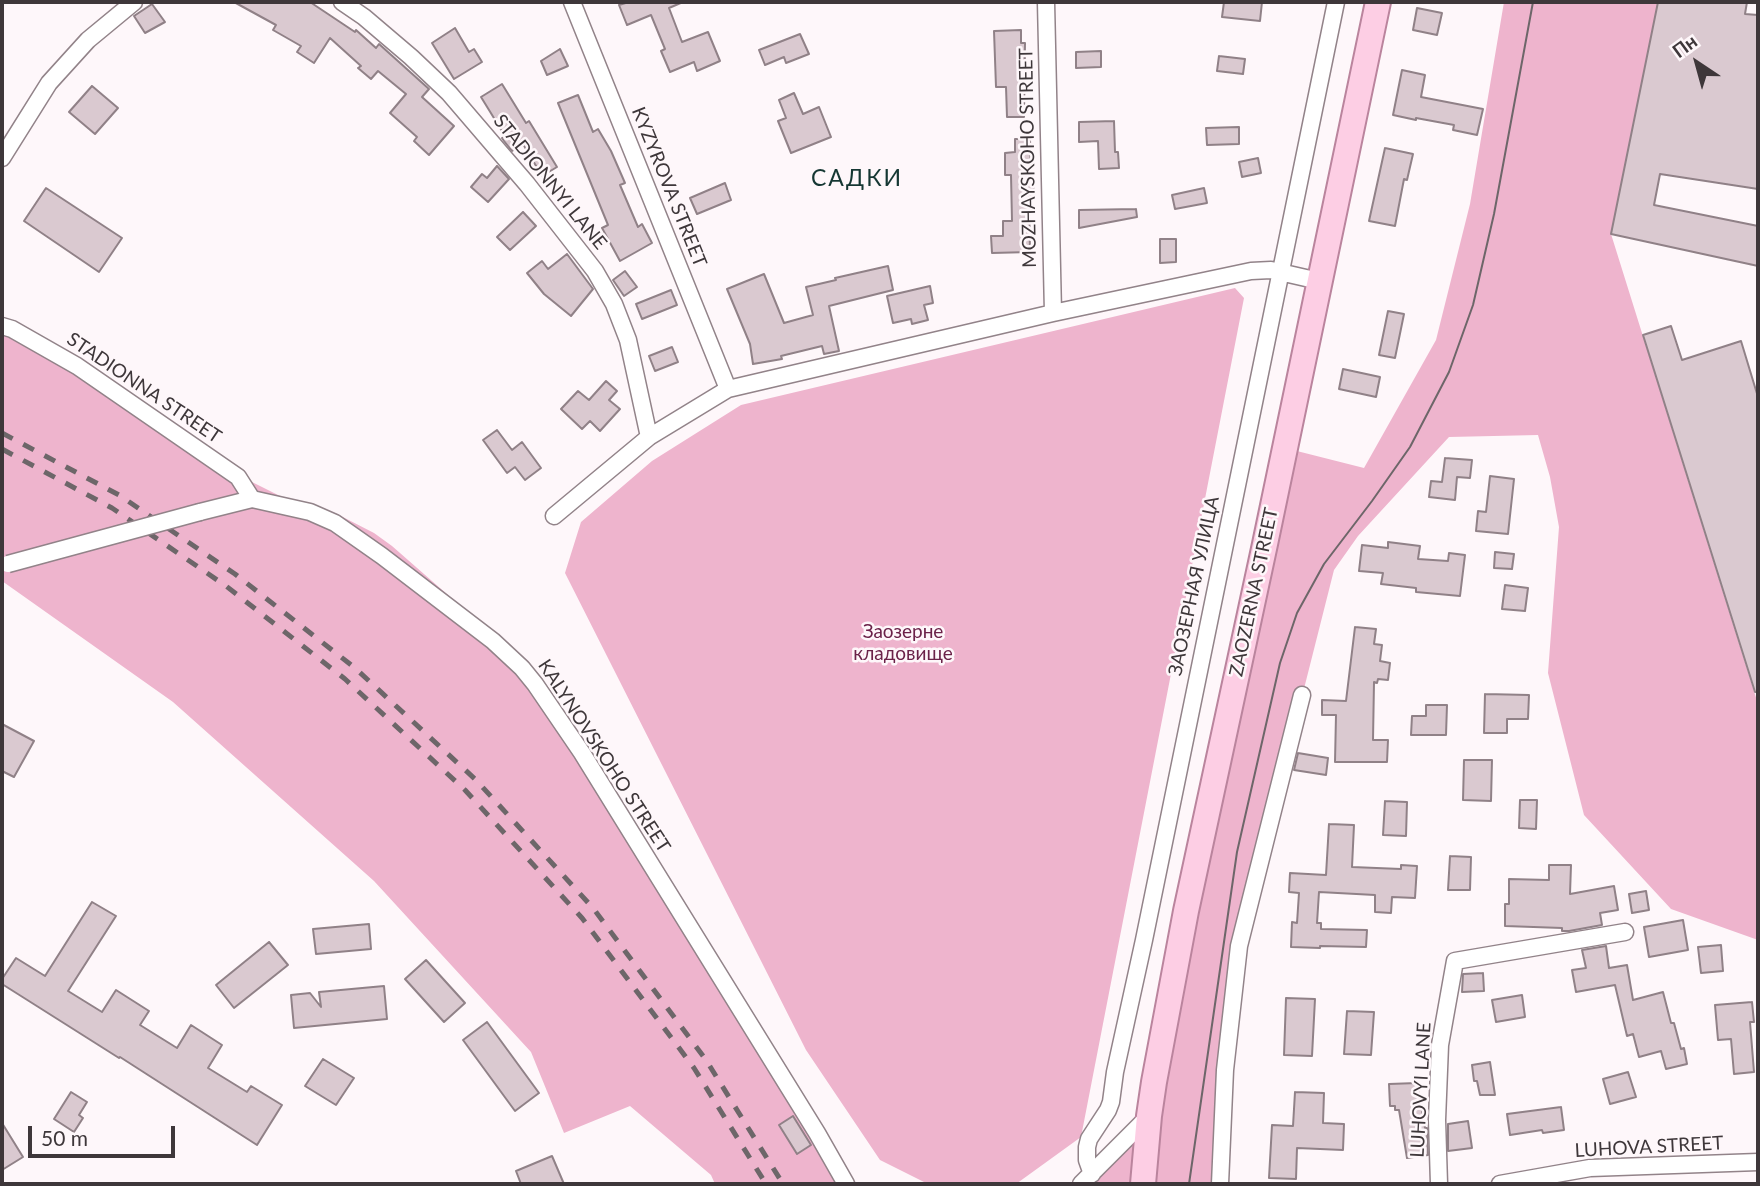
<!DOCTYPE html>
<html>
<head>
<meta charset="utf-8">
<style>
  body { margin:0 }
  #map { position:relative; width:1760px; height:1186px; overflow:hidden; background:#fef7fa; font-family:Lato,sans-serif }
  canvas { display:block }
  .frame { position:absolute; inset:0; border:4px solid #3e373a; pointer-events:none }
  .north { position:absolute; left:1662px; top:28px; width:70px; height:70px; -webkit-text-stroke:5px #fef7fa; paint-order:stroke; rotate:324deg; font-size:19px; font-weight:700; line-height:28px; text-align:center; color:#3e373a }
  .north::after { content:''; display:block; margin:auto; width:24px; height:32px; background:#3e373a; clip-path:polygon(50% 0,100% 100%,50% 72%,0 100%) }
  .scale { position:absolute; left:28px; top:1126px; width:147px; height:32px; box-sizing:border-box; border:4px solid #3e373a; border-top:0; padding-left:9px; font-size:21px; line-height:24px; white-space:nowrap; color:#3e373a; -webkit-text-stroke:5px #fef7fa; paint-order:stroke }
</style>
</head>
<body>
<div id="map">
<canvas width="1760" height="1186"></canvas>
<div class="frame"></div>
<div class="north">Пн</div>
<div class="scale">50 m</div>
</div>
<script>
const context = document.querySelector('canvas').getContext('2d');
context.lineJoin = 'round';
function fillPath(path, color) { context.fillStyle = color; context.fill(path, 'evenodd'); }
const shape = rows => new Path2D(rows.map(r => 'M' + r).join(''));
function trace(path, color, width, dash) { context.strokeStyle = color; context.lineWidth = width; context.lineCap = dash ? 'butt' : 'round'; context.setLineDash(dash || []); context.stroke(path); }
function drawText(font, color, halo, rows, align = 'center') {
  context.font = font + ' Lato,sans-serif'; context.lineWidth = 5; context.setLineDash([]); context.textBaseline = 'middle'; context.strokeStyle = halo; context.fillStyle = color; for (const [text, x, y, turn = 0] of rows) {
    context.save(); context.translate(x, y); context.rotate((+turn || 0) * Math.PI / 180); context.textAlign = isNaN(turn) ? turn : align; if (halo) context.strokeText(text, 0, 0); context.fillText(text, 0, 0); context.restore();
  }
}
fillPath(shape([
  [1504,2,1658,2,1611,234,1758,704,1758,940,1671,909,1584,815,1548,673,1559,527,1550,477,1538,435,1449,437,1358,536,1334,570,1239,946,1220,1184,1147,1184,1149,1163,1285,448,1364,468,1436,340,1470,204],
  [1235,288,1244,298,1081,1137,1016,1184,928,1184,880,1160,806,1050,565,573,581,522,652,461,741,405],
  [2,328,224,468,288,500,335,513,374,533,392,546,513,652,843,1184,715,1184,711,1175,630,1106,564,1133,531,1052,374,881,173,702,2,581],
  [1142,1108,1133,1162,1131,1184,1082,1184,1122,1140]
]), '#eeb4cd');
const building = shape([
  [234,2,310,2,355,32,356,30,376,48,379,44,429,89,422,97,454,126,429,155,414,141,417,137,390,113,406,94,378,71,371,79,358,68,361,66,330,38,314,63,297,52,301,46,273,30,276,25,234,2],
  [629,2,683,2,669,8,682,42,708,32,720,61,697,71,694,62,670,72,661,51,665,49,651,15,627,25,619,5,629,2],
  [1224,2,1262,2,1260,21,1222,17,1224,2],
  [1658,2,1747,2,1745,14,1758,15,1758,189,1660,174,1654,205,1758,226,1758,266,1611,234,1658,2],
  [152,4,165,22,145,33,134,16,152,4],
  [1417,8,1442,13,1437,35,1413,30,1417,8],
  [455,28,469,52,474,49,482,62,454,79,432,43,455,28],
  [1021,30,1021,43,1025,43,1024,117,1007,117,1006,87,996,87,994,31,1021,30],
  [800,34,809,54,786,63,784,57,765,65,759,50,800,34],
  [560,49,568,66,547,75,541,61,560,49],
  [1101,51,1101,67,1076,68,1076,52,1101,51],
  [1219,56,1245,59,1243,74,1217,71,1219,56],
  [1402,70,1425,75,1421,97,1483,109,1477,135,1453,130,1454,125,1416,118,1416,120,1393,115,1402,70],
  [502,84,526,123,529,121,557,167,542,176,523,144,512,151,504,141,502,138,505,136,481,97,502,84],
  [92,86,118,108,95,134,69,112,92,86],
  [794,93,803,114,819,107,831,137,791,153,778,121,786,118,779,100,794,93],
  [578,95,593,132,598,129,611,151,625,183,620,185,638,227,642,224,652,243,620,261,602,228,608,225,558,103,578,95],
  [1114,121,1115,152,1118,152,1119,168,1099,169,1098,141,1079,142,1079,122,1114,121],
  [1239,127,1239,144,1207,145,1206,128,1239,127],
  [1015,139,1030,139,1031,179,1033,179,1034,199,1029,199,1030,252,992,253,991,236,1003,236,1003,221,1012,221,1011,175,1005,175,1005,153,1015,152,1015,139],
  [1385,148,1413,154,1407,180,1404,179,1395,226,1369,221,1385,148],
  [1258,158,1261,173,1242,177,1239,162,1258,158],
  [497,166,509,179,488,202,471,187,482,174,487,178,497,166],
  [725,183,731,200,697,214,690,198,725,183],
  [46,188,122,238,99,272,24,221,46,188],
  [1204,188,1207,203,1175,209,1172,195,1204,188],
  [1136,209,1137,217,1079,228,1079,210,1136,209],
  [523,212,536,226,510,250,497,237,523,212],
  [1160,239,1176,239,1176,262,1160,263,1160,239],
  [567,254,593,289,571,316,544,294,527,273,542,261,548,269,567,254],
  [888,266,893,290,829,306,839,351,824,354,822,346,781,356,782,359,753,364,750,344,727,289,764,274,784,323,813,315,806,287,836,280,835,278,888,266],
  [625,271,637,287,624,296,613,280,625,271],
  [930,286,933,303,924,305,928,320,912,324,911,319,893,323,887,296,930,286],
  [671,290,677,305,642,319,636,304,671,290],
  [1388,311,1404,314,1395,358,1379,355,1388,311],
  [1671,326,1682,360,1741,341,1758,397,1758,692,1755,692,1643,335,1671,326],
  [672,347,678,362,655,371,649,356,672,347],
  [1343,369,1380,377,1376,397,1339,389,1343,369],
  [606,381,617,391,609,400,620,409,600,431,590,421,582,429,561,409,578,391,589,400,606,381],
  [497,430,512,450,522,442,541,468,525,480,515,467,507,473,483,440,497,430],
  [1445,458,1472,460,1470,478,1457,477,1455,500,1429,497,1431,481,1442,482,1445,458],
  [1490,476,1514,479,1508,534,1476,531,1478,511,1486,512,1490,476],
  [1388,542,1420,546,1418,559,1448,561,1449,553,1465,555,1460,596,1416,592,1416,588,1381,584,1383,573,1359,571,1362,545,1388,548,1388,542],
  [1495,552,1514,554,1512,569,1494,568,1495,552],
  [1505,585,1528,588,1525,611,1502,609,1505,585],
  [1355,627,1376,629,1374,644,1382,645,1380,661,1390,663,1388,680,1378,679,1377,683,1374,682,1373,740,1388,740,1387,762,1335,762,1336,715,1322,715,1322,700,1346,701,1355,627],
  [1485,694,1529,695,1528,719,1507,719,1507,733,1484,733,1485,694],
  [1426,705,1447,705,1446,735,1411,735,1412,716,1426,716,1426,705],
  [2,724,34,741,14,777,2,771,2,724],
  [1298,753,1328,758,1326,775,1294,770,1298,753],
  [1464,760,1492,760,1491,801,1463,800,1464,760],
  [1520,800,1537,800,1536,829,1519,828,1520,800],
  [1385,801,1407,802,1406,836,1383,835,1385,801],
  [1329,824,1354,825,1352,867,1401,869,1401,865,1417,866,1415,898,1392,897,1391,913,1375,912,1375,895,1319,892,1317,923,1321,923,1321,929,1367,930,1366,947,1320,946,1320,948,1291,947,1292,922,1297,923,1299,893,1289,892,1290,873,1326,875,1329,824],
  [1450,856,1471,857,1470,890,1448,890,1450,856],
  [1549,865,1571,865,1570,894,1614,886,1618,910,1600,913,1602,925,1569,931,1562,931,1562,928,1505,926,1505,904,1509,904,1509,879,1549,880,1549,865],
  [1646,891,1649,910,1632,913,1629,894,1646,891],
  [92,902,116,916,68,991,102,1012,116,990,149,1011,140,1025,177,1048,191,1025,222,1045,208,1068,247,1092,251,1086,282,1105,257,1145,120,1057,119,1058,2,984,2,979,16,958,45,976,92,902],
  [1683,920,1688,950,1649,957,1644,927,1683,920],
  [369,924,371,949,316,954,313,929,369,924],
  [269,942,288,965,234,1008,216,985,269,942],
  [1721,945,1723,971,1701,973,1698,947,1721,945],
  [1606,946,1609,968,1627,965,1633,1000,1663,992,1671,1023,1674,1023,1681,1049,1684,1048,1687,1064,1666,1069,1661,1051,1639,1057,1633,1034,1627,1036,1615,985,1576,992,1572,970,1586,968,1582,950,1606,946],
  [426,960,465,1003,444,1022,405,979,426,960],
  [1483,973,1484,991,1462,992,1463,974,1483,973],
  [384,986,387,1019,294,1028,291,995,310,993,321,1007,319,992,384,986],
  [1522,995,1525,1017,1496,1022,1492,1000,1522,995],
  [1286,998,1315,999,1312,1056,1284,1055,1286,998],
  [1752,1002,1754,1022,1750,1022,1754,1072,1734,1074,1731,1039,1718,1040,1715,1005,1752,1002],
  [1347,1011,1374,1012,1371,1055,1344,1054,1347,1011],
  [487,1022,539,1093,515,1111,463,1040,487,1022],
  [323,1059,354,1078,336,1105,305,1086,323,1059],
  [1490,1062,1495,1095,1480,1095,1477,1081,1474,1081,1472,1065,1490,1062],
  [1628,1072,1636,1097,1610,1104,1603,1079,1628,1072],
  [1417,1083,1425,1128,1427,1128,1428,1155,1407,1158,1399,1110,1395,1110,1395,1106,1390,1106,1389,1084,1417,1083],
  [71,1092,87,1102,79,1115,83,1118,74,1132,54,1119,71,1092],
  [1295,1092,1324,1093,1323,1123,1344,1124,1343,1150,1297,1148,1296,1179,1269,1178,1272,1125,1293,1126,1295,1092],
  [1561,1107,1564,1130,1543,1133,1542,1130,1510,1135,1507,1114,1561,1107],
  [793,1116,811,1145,797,1154,779,1125,793,1116],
  [1468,1121,1472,1148,1448,1151,1448,1124,1468,1121],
  [2,1123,23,1157,2,1170,2,1123],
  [552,1156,564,1184,521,1184,516,1171,552,1156]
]);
fillPath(building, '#dac9d0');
trace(building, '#908187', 2);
const street = shape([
  [342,2,364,17,411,57,449,93,527,184,595,271,614,304,628,340,649,437],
  [572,2,728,389],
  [1046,2,1053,313],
  [2,158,49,83,88,40,134,2],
  [2,326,12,329,77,366,238,477,252,499],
  [200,512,252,499,310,512,335,523,382,556,493,641,522,668,535,684,582,753,817,1133,846,1184],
  [554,516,649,437,728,389,1053,313,1251,271,1271,270,1319,281],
  [1092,1174,1087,1160,1087,1147,1089,1139,1108,1110,1111,1102,1115,1072,1144,940,1336,2],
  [1081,1184,1149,1116],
  [1220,1184,1225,1070,1239,946,1302,695],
  [1439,1184,1437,1120,1440,1045,1455,961,1625,932],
  [1500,1184,1590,1168,1758,1162]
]);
const primary = shape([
  [1143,1184,1149,1116,1154,1082,1186,911,1265,544,1378,2]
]);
trace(street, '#928389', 19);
trace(primary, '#ba849d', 28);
trace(street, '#fff', 16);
trace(primary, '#fdcee4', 24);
trace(shape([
  [1189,1184,1237,852,1280,663,1297,613,1324,564,1372,501,1410,447,1449,372,1473,305,1494,214,1533,2]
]), '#6d6669', 2);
trace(shape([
  [2,433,119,495,235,574,355,668,476,780,593,908,706,1060,783,1184],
  [2,449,112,508,226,586,345,679,465,790,582,918,694,1068,766,1184]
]), '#6d6669', 5, [12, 12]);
const streetBridge = shape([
  [8,564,200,512]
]);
trace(streetBridge, '#928389', 19, []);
trace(streetBridge, '#fff', 16);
drawText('19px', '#3e373a', '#fef7fa', [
  ["MOZHAYSKOHO STREET",1028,158,-91],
  ["STADIONNYI LANE",550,182,51],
  ["KYZYROVA STREET",669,187,68],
  ["STADIONNA STREET",144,388,34],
  ["ЗАОЗЕРНАЯ УЛИЦА",1194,586,-78],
  ["ZAOZERNA STREET",1254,592,-78],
  ["KALYNOVSKOHO STREET",604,756,57],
  ["LUHOVYI LANE",1421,1090,-87],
  ["LUHOVA STREET",1649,1147,-3]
]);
drawText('19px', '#6b2249', '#fef7fa', [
  ["Заозерне",903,632],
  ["кладовище",903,654]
]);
context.letterSpacing = '2px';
drawText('23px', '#153733', '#fef7fa', [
  ["САДКИ",857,179]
]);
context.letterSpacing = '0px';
</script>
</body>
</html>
